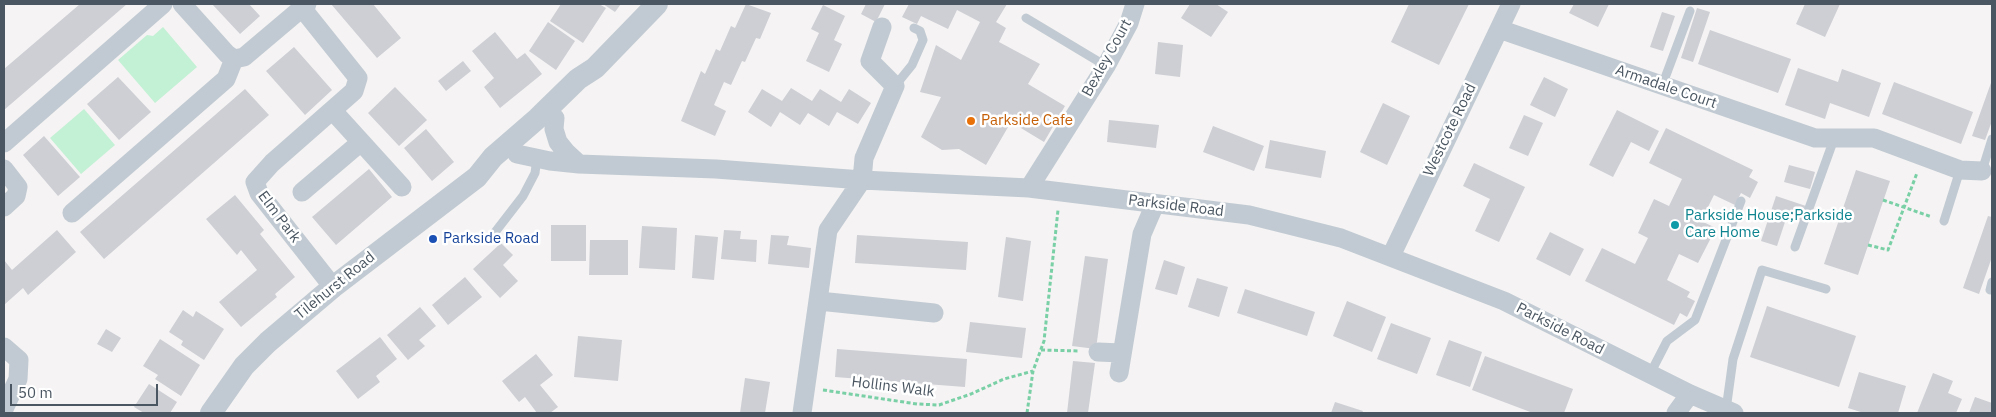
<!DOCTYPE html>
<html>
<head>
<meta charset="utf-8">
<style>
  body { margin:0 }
  #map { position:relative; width:1996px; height:417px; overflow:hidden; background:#f5f3f3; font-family:"IBM Plex Sans",sans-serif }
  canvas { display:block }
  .frame { position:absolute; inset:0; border:5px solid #4a5661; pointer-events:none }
  .scale { position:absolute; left:10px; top:384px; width:148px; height:22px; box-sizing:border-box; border:2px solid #4a5661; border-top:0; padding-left:6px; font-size:15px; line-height:18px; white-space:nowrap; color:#4a5661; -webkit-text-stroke:4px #fff; paint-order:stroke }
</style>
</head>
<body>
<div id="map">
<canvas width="1996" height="417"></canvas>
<div class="frame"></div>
<div class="scale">50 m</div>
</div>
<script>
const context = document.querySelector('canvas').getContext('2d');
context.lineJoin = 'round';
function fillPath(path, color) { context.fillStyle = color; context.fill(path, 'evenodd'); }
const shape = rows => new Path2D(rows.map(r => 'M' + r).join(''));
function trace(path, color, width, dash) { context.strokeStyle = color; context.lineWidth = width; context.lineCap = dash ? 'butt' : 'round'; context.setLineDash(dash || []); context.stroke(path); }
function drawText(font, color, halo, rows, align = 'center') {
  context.font = font + ' "IBM Plex Sans",sans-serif'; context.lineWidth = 5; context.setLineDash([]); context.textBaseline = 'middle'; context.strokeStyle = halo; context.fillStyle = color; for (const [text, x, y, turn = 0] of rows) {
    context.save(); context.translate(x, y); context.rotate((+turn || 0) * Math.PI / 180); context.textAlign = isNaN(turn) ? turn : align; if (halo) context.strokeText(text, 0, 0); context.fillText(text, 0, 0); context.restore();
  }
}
fillPath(shape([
  [163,27,197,67,155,103,118,60,147,35,153,36],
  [84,109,115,145,81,174,50,138]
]), '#c3f1d5');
fillPath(shape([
  [80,4,127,4,4,110,4,69],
  [212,4,249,4,260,16,240,34],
  [331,4,373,4,401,38,377,58],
  [561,4,599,4,606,8,583,43,550,21],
  [603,4,621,4,615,12],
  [746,4,771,13,760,39,756,38,745,62,742,61,731,85,724,82,714,105,726,111,715,136,681,121,701,71,705,74,716,49,720,51,731,26,735,28],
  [866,4,885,4,876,22,861,14],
  [909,4,1007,4,996,22,1006,28,999,42,1040,64,1028,84,1065,106,1044,142,1011,122,986,165,959,149,942,150,921,137,941,97,920,92,936,45,961,60,980,22,957,10,948,29,921,16,917,24,902,17],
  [1190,4,1216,4,1228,12,1211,37,1181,18],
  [1409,4,1469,4,1439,65,1391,42],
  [1574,4,1609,4,1598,27,1569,13],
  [1805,4,1840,4,1825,37,1796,24],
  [823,5,845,16,834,40,842,44,829,72,806,61,819,33,811,29],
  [1697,8,1710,12,1693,62,1681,58],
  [1662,12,1675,16,1663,51,1650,47],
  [548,22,575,41,556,70,529,51],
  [1710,30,1791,59,1778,93,1698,64],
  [495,32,517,59,525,53,542,74,500,108,484,87,494,78,472,51],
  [1158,42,1183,45,1180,77,1155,74],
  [294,47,332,90,305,115,266,71],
  [463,61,471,71,446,91,438,81],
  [1798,68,1838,82,1842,69,1881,83,1869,117,1830,103,1825,119,1785,105],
  [118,77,151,112,119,140,87,104],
  [1544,77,1568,89,1555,117,1530,105],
  [1992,80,1992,121,1985,140,1972,136],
  [1894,82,1973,112,1961,144,1882,114],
  [395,87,427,120,399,146,368,113],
  [791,88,812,101,820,89,841,102,849,89,871,103,858,124,837,112,829,126,808,113,800,125,780,112,771,127,748,112,762,89,782,101],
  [245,89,269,115,104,259,80,232],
  [1383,103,1410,116,1387,165,1360,152],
  [1617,110,1659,131,1649,151,1631,142,1613,177,1589,165],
  [1524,115,1543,123,1528,156,1509,148],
  [1109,120,1159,125,1156,148,1107,142],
  [1213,126,1264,146,1254,171,1203,152],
  [1666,128,1753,170,1749,177,1758,182,1750,198,1741,193,1735,205,1714,195,1701,221,1716,228,1698,263,1679,254,1667,280,1690,292,1687,297,1695,301,1687,317,1680,313,1674,325,1585,281,1602,248,1635,264,1648,238,1638,233,1654,199,1669,206,1682,179,1649,163],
  [426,129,454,162,432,181,404,148],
  [44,136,80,177,58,196,23,155],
  [1270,140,1326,151,1321,178,1265,168],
  [1474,163,1525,187,1499,242,1475,231,1490,199,1463,186],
  [1789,165,1815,172,1810,189,1784,182],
  [369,169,392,197,336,245,312,217],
  [1856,170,1890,181,1858,275,1824,264],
  [235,195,264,230,260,234,295,277,275,294,277,297,241,327,219,302,257,270,241,250,237,255,206,219],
  [1776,196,1806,206,1801,221,1787,216,1777,246,1761,241],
  [1988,216,1992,217,1992,257,1979,294,1963,288],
  [551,225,586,225,586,261,551,261],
  [642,226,677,228,675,270,639,268],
  [57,230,76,252,28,295,23,288,4,305,4,260,12,270],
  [724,230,741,231,740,239,757,240,756,262,721,259],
  [1550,232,1584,249,1570,276,1536,259],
  [695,235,718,237,714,280,692,278],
  [771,235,789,236,787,245,811,248,809,268,768,264],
  [857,235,968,242,966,270,855,263],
  [1006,237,1031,241,1023,301,998,297],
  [590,240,628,240,628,275,589,275],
  [501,243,513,255,503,265,518,281,500,298,473,269],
  [1085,256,1108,259,1096,349,1072,346],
  [1164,260,1185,267,1177,295,1155,289],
  [465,277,482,297,448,325,432,305],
  [1197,278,1228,287,1219,317,1188,307],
  [1245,289,1315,312,1307,336,1237,313],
  [1347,301,1386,317,1372,352,1333,336],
  [1767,306,1856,336,1839,387,1750,357],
  [420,307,436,326,419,340,425,346,408,360,387,335],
  [183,310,193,317,196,311,224,329,204,360,181,345,183,341,169,332],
  [970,322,1026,328,1022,358,966,352],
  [1391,323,1431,338,1417,374,1377,359],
  [106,329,121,338,112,352,97,344],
  [578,336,622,340,618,381,574,377],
  [380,337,397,359,376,376,380,382,358,399,336,371],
  [160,339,200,365,181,396,155,379,158,375,143,366],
  [1449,340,1482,352,1470,387,1436,375],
  [837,349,967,359,965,387,835,377],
  [536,354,553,375,540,385,558,407,550,413,537,413,525,397,519,402,502,381],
  [1485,356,1573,389,1564,413,1533,413,1472,390],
  [1073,361,1095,363,1088,413,1067,413],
  [1859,372,1906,386,1898,413,1864,413,1848,408],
  [1933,373,1953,381,1948,393,1962,399,1956,413,1917,413],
  [745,378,770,382,765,413,740,413],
  [149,384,177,402,170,413,144,413,134,407],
  [1975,397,1992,403,1992,413,1969,413],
  [1335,402,1363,411,1362,413,1331,413]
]), '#cdcfd5');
trace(shape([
  [1883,200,1932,217],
  [1868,245,1888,250,1917,173],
  [1041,350,1080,351],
  [823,390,917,404,939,405,971,394,1004,379,1033,371],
  [1027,413,1033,371,1044,341,1058,210]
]), '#7ad0a6', 3, [4, 2.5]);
trace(shape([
  [1026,18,1106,66],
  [895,86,912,65,923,40,920,31,914,28],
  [1662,86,1690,11],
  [1982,171,1992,139],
  [1944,221,1960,170],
  [489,240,523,196,535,173,537,158],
  [1795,247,1834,139],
  [1990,290,1992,282],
  [1650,374,1667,341,1695,320,1741,201],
  [1726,410,1733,359,1762,270,1826,289]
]), '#c1cad2', 9);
trace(shape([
  [182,4,227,54,234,59,244,57,302,8],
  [307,4,302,8,358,78,354,91,272,163,255,182,259,193,333,287],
  [1499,29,1815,138,1874,138,1960,170,1982,171],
  [333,111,402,187],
  [555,118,554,129,558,142,566,152,579,164],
  [4,143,163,4],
  [517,154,550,161,579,164,716,169,862,180,1029,188,1249,215,1341,238,1504,301,1690,394,1734,413],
  [4,169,18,187,16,196,4,207],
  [1029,188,1106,66,1129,23,1135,4],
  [302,192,361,142],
  [72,213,226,79,234,59],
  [1391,256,1511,4],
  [819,301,934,313],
  [4,347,19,360,18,379,4,409],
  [1098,352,1121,353],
  [1119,373,1142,234,1155,204],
  [802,413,828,230,862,180,864,158,895,86,870,61,882,27],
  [1676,413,1690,394]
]), '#c1cad2', 19);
trace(shape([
  [211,413,244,366,268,342,333,287,477,177,493,157,538,118,578,79,595,68,657,4]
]), '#c1cad2', 22);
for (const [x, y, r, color] of [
  [971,121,5,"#e8710a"],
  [1675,225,5,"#0f9aa8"],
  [433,239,5,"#1a4fb4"]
]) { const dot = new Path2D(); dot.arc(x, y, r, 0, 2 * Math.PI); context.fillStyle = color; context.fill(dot); trace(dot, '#fff', 2); }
drawText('15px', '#4a5661', '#fff', [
  ["Bexley Court",1107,58,-61],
  ["Armadale Court",1666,87,19],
  ["Westcote Road",1450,130,-64],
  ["Parkside Road",1176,206,7],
  ["Elm Park",279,217,53],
  ["Tilehurst Road",335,286,-39],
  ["Parkside Road",1560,329,27],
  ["Hollins Walk",893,387,7]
]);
drawText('15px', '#c56008', '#fff', [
  ["Parkside Cafe",981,121]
], 'left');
drawText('15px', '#0d838f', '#fff', [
  ["Parkside House;Parkside",1685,216],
  ["Care Home",1685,233]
], 'left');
drawText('15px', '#164399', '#fff', [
  ["Parkside Road",443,239]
], 'left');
</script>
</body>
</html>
